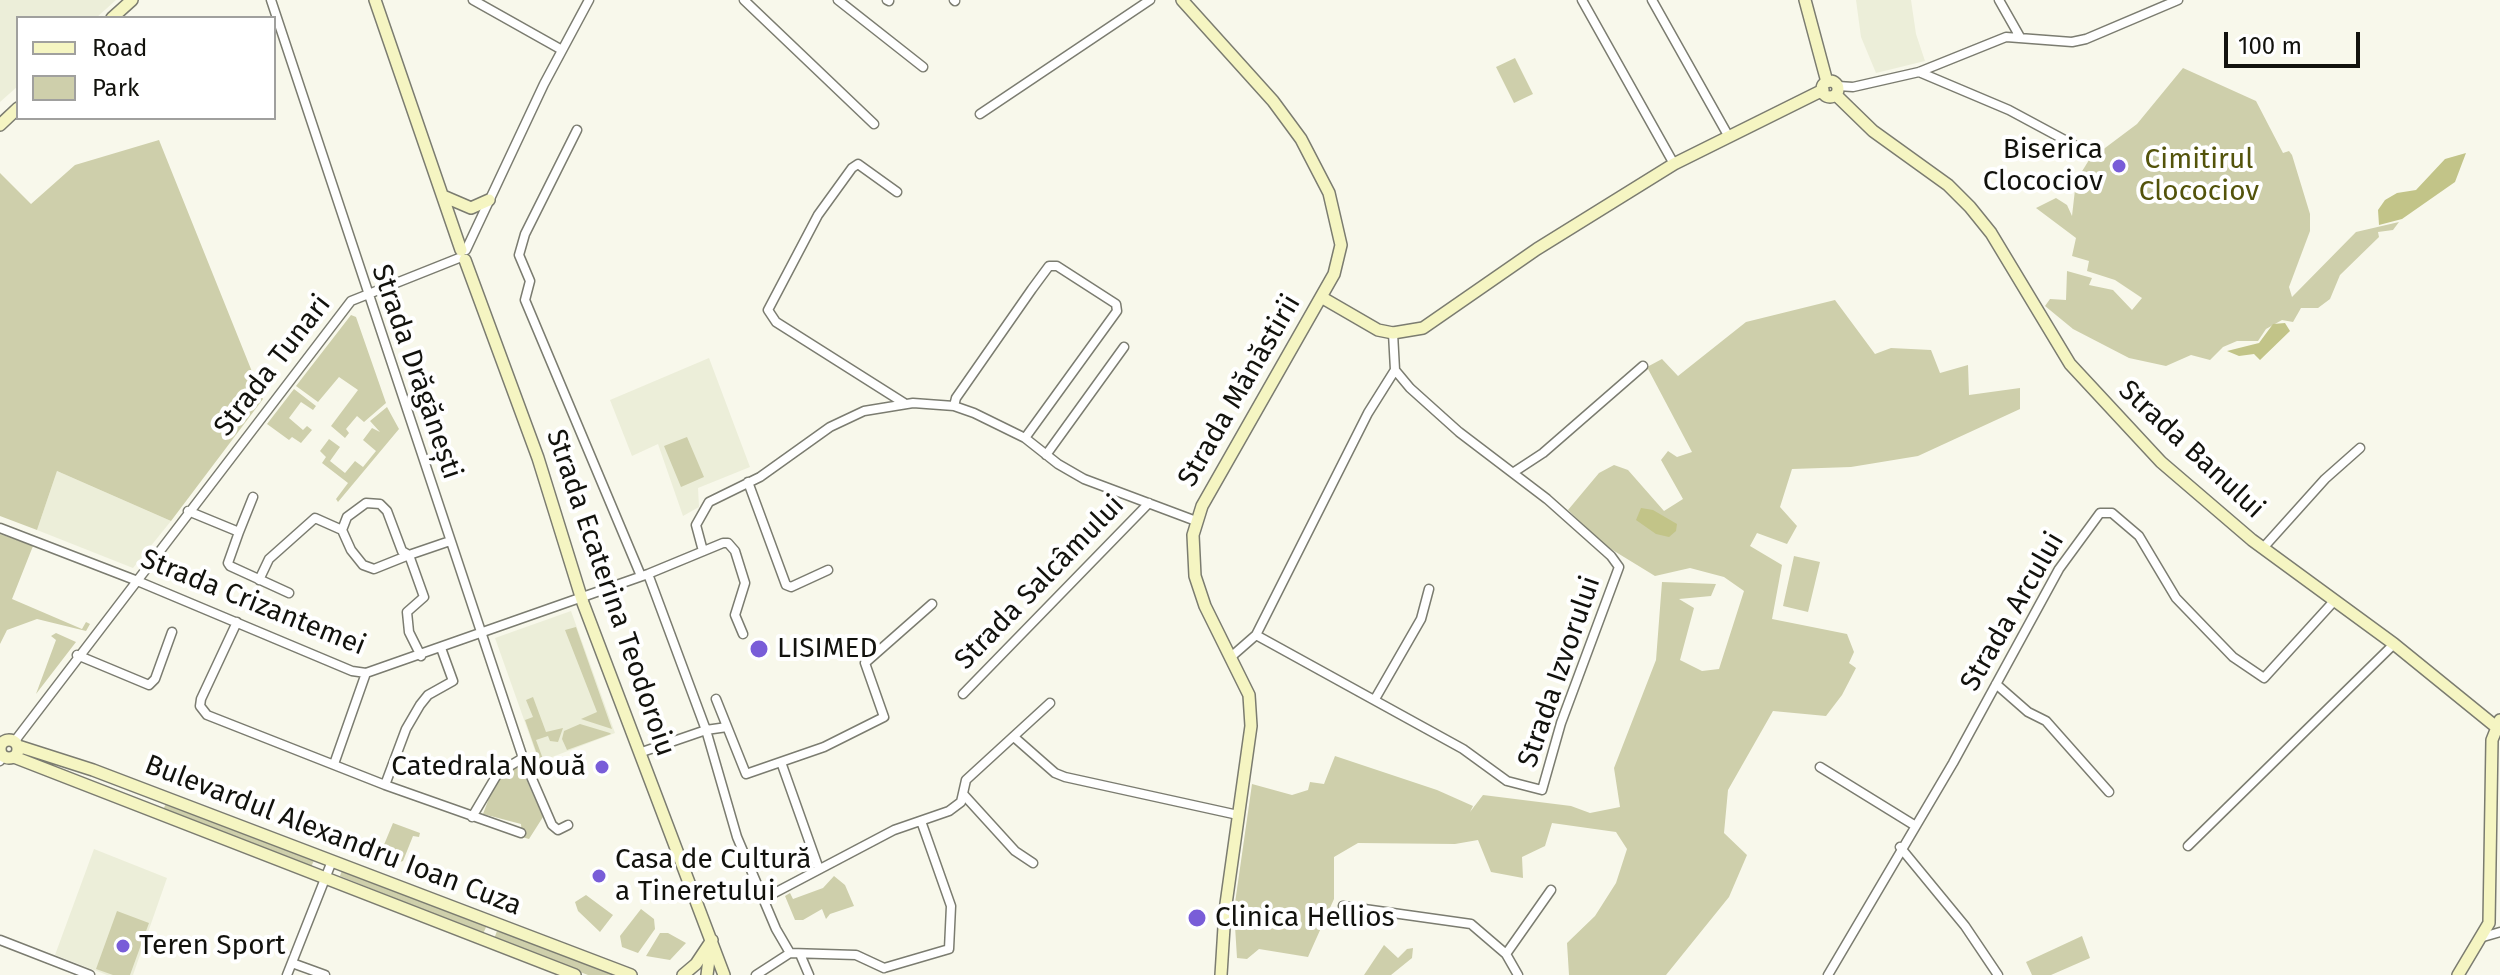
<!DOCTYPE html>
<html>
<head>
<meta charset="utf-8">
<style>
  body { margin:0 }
  #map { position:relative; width:2500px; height:975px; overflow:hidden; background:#f8f8eb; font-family:"Fira Sans",sans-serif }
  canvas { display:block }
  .legend { position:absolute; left:16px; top:16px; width:260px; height:104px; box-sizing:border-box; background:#fff; border:2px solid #a0a09e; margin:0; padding:10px 14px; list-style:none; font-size:24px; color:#12120d }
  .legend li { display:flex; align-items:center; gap:16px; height:40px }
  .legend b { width:40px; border:2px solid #a0a09e }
  .scale { position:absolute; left:2224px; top:32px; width:136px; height:36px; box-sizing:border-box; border:4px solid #12120d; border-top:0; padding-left:10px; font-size:24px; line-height:28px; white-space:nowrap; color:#12120d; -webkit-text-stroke:6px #fff; paint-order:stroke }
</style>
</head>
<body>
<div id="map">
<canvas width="2500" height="975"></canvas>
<ul class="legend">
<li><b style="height:10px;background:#f5f5c2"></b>Road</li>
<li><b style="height:22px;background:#cecfab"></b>Park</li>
</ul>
<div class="scale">100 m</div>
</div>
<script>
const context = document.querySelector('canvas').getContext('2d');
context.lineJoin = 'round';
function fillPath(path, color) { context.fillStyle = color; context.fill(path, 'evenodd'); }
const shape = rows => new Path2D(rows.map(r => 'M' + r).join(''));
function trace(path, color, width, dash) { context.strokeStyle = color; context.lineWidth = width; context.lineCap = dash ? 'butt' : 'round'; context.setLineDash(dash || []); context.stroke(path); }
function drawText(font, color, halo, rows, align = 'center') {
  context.font = font + ' "Fira Sans",sans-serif'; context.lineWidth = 8; context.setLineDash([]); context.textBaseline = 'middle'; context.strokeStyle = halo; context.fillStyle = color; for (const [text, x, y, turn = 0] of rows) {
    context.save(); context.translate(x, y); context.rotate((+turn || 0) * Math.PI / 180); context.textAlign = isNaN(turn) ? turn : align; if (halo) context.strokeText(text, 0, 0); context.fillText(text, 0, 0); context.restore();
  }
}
fillPath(shape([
  [0,0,116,0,96,18,18,18,18,86,0,102],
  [1856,0,1911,0,1916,34,1925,61,1876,73,1861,37],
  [709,358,750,467,698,488,699,507,683,516,658,444,632,456,610,400],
  [57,471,171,521,133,568,37,530],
  [571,611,615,733,539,762,495,638],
  [94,849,167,878,133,975,107,975,55,955]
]), '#eceed9');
fillPath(shape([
  [1515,58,1533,94,1514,103,1496,67],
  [2183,68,2256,101,2283,153,2289,151,2292,155,2310,214,2310,231,2289,287,2292,297,2356,232,2399,222,2393,230,2378,232,2379,237,2340,275,2330,299,2318,308,2301,308,2293,322,2282,320,2266,329,2258,341,2237,341,2223,347,2210,360,2191,355,2166,366,2129,358,2073,329,2045,306,2050,299,2066,300,2067,271,2092,278,2089,285,2113,290,2132,310,2142,298,2115,280,2087,271,2089,261,2072,256,2076,238,2036,208,2056,198,2067,205,2072,216,2076,181,2089,160,2137,124],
  [159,140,263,399,171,521,57,471,37,530,0,516,0,173,31,204,75,165],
  [1835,300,1875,354,1891,348,1931,350,1940,373,1968,365,1969,395,2020,388,2020,409,1918,456,1851,467,1792,469,1780,507,1797,526,1787,544,1757,533,1750,546,1782,565,1772,619,1847,634,1854,652,1849,663,1856,668,1842,695,1826,716,1773,711,1728,790,1724,833,1747,855,1729,897,1666,975,1569,975,1567,943,1595,916,1616,883,1627,849,1616,832,1552,823,1545,846,1522,857,1523,878,1491,872,1478,840,1455,844,1358,843,1334,857,1334,899,1308,957,1259,949,1247,959,1237,958,1234,910,1252,784,1292,795,1308,790,1310,782,1324,784,1335,756,1437,790,1473,806,1470,812,1483,795,1571,806,1590,813,1620,807,1614,768,1656,660,1662,582,1716,584,1711,596,1679,599,1694,608,1680,660,1702,671,1719,669,1744,591,1724,577,1690,568,1655,576,1606,546,1568,510,1599,473,1614,465,1628,470,1664,511,1683,499,1661,460,1668,451,1677,457,1692,452,1647,367,1662,359,1678,376,1746,322],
  [351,315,356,317,386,403,364,422,357,416,346,429,349,433,345,438,331,426,358,390,339,377,318,402,296,386],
  [294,389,316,406,313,410,301,402,289,418,303,430,307,426,312,430,301,443,292,437,289,440,267,424],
  [387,407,399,429,338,502,336,499,348,483,322,463,326,457,320,451,329,439,340,447,330,461,345,473,355,461,363,467,376,451,363,440,372,428,380,432,370,421],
  [687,437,704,477,681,487,664,446],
  [0,534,33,546,12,599,82,629,86,622,90,624,86,631,37,619,7,630,0,644],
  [1794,556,1820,562,1808,612,1783,606],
  [576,627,612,729,581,719,597,712,565,630],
  [56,633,76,642,36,694,56,640,51,636],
  [533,697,546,732,563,728,558,742,550,741,548,736,536,740,543,759,539,760,525,720,533,717,526,700],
  [580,724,610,733,611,734,567,750,562,739,564,731],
  [519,763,543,817,529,839,522,837,521,824,483,814,497,777],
  [167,801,315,858,311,867,163,810],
  [393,823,420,833,419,837,413,836,403,861,397,863,381,852],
  [343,867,487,925,483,934,340,876],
  [834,876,845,885,854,906,830,914,826,919,822,909,803,920,795,920,785,896,790,893,793,899,823,888],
  [586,895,613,915,600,932,578,911,575,902],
  [641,909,654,919,655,929,638,953,622,947,620,936],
  [117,911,149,923,130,975,113,975,96,969],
  [497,931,593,966,616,975,588,975,494,939],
  [660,933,668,933,686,943,670,960,646,956],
  [2082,936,2090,958,2051,975,2032,975,2026,962],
  [1384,945,1398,958,1407,949,1413,948,1412,958,1391,975,1364,975]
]), '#cecfab');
fillPath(shape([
  [2466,153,2455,182,2402,219,2379,225,2378,210,2385,200,2397,193,2416,190,2445,159],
  [2285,323,2290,331,2260,360,2254,354,2239,356,2227,351,2259,343,2273,324],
  [1641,508,1653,510,1677,524,1676,531,1669,537,1656,534,1636,520]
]), '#c2c488');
const street = shape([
  [271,0,523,758,552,825,558,830,568,825],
  [473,0,562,50],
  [744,0,874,124],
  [838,0,923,67],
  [887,0,889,1],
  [954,0,955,1],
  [1582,0,1674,164],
  [1652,0,1729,137],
  [1999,0,2020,37],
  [1919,72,2009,110,2089,153],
  [1838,86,1853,87,1919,72,2006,37,2072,42,2086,39,2178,0],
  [980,114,1150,0],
  [577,130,525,234,519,255,530,281,525,300,641,576],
  [897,192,858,164,852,168,818,215,768,310,776,322,904,403],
  [466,250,544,84,589,0],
  [954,406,956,398,1032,289,1049,266,1057,266,1116,304,1117,311,1025,438],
  [1046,455,1124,347],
  [1514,472,1543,453,1643,366],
  [748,482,786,585,791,587,828,570],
  [188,511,239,532,228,563,230,566,289,593],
  [0,528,135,580,352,671,366,673,648,574,723,543,728,543,735,551,745,583,735,615,743,634],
  [239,532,253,497],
  [2263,548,2325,479,2360,448],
  [703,551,696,525,709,502,760,477,830,427,864,411,913,403,954,406,974,413,1025,438,1058,464,1084,479,1196,521],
  [648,574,706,730,737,837,776,929,790,953],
  [259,580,269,559,315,518,342,530],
  [237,622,201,699,200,706,207,715,385,785,521,833],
  [1256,635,1463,749,1507,781,1542,790,1561,723,1619,567,1611,556,1547,499,1459,432,1410,388,1395,370,1393,333],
  [77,655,149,685,155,679,172,632],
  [421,656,409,632,407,612,424,597,409,555,402,551,387,511,380,504,366,503,347,517,342,530,351,550,363,565,374,569,409,555,450,541],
  [1232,656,1256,635,1368,413,1395,370],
  [1996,684,2028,712,2046,721,2109,792],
  [963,694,1149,503],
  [716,699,746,774,824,747,884,717,865,663,932,604],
  [1375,699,1421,619,1429,589],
  [1014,737,1055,773,1065,777,1238,815],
  [14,742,351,301,459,258],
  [639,753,706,730,727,727],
  [0,761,3,756],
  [781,762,819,869],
  [334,764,366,673],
  [1820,767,1914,825],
  [385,785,406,729,420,705,428,695,453,681,441,648],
  [964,795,1015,851,1033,863],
  [472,817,498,773,523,758],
  [2188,846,2394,644],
  [1900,847,1965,926,1998,975],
  [763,899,894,830,949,811,961,802,966,780,1050,703],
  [1343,906,1471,924,1506,954,1518,975],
  [2483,937,2500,932],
  [0,940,90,975],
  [800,954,809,975],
  [1506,954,1551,890],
  [292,963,325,975],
  [884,968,949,949,951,906,921,821],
  [287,975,332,861],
  [756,975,790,953,856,955,884,968],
  [1828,975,1953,763,2059,569,2100,513,2112,513,2139,536,2176,598,2233,657,2264,678,2335,600]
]);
const secondary = shape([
  [375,0,461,250],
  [1182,0,1273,101,1301,139,1329,193,1341,245,1334,274,1202,506,1193,535,1195,576,1205,606,1249,695,1251,726,1225,911,1221,975],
  [1805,0,1827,82],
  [112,18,132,0],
  '1822 89a8 8 0 1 1 16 0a8 8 0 1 1-16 0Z',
  [1836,95,1873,131,1948,185,1970,207,1991,233,2070,364,2161,462,2252,540,2394,644,2495,726],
  [0,125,18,108],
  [443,196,471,208,489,200],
  [465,260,538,458,583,603,724,975],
  [1321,297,1378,330,1393,333,1423,328,1537,249,1674,164,1823,90],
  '0 749a9 9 0 1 1 18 0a9 9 0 1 1-18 0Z',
  [18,746,93,770,631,975],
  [14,757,575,975],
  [683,975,696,964,712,940],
  [707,975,711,944],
  [2458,975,2489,923,2492,740,2500,720]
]);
trace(street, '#7b7c70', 11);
trace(secondary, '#7b7c70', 14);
trace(street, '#fff', 8);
trace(secondary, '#f5f5c2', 11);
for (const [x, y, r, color] of [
  [2119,166,8,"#795dd8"],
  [759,649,10,"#795dd8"],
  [602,767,8,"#795dd8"],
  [599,876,8,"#795dd8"],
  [1197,918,10,"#795dd8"],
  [123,946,8,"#795dd8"]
]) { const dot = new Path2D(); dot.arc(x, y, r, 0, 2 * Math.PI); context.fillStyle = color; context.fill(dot); trace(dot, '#fff', 3); }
drawText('28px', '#12120d', '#fff', [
  ["Biserica",2103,150,"right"],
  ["Clocociov",2103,182,"right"],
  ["LISIMED",777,649],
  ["Catedrala Nouă",586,767,"right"],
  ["Casa de Cultură",615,860],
  ["a Tineretului",615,892],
  ["Clinica Hellios",1215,918],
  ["Teren Sport",139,946]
], 'left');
drawText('28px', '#53530b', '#fff', [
  ["Cimitirul",2199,160],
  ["Clocociov",2199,192]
]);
drawText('28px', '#12120d', '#fff', [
  ["Strada Tunari",273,366,-52],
  ["Strada Drăgănești",416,372,71],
  ["Strada Mănăstirii",1240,391,-60],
  ["Strada Banului",2191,450,43],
  ["Strada Salcâmului",1040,583,-46],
  ["Strada Ecaterina Teodoroiu",610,593,71],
  ["Strada Crizantemei",253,603,22],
  ["Strada Arcului",2013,612,-60],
  ["Strada Izvorului",1560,672,-71],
  ["Bulevardul Alexandru Ioan Cuza",333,836,21]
]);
</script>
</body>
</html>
